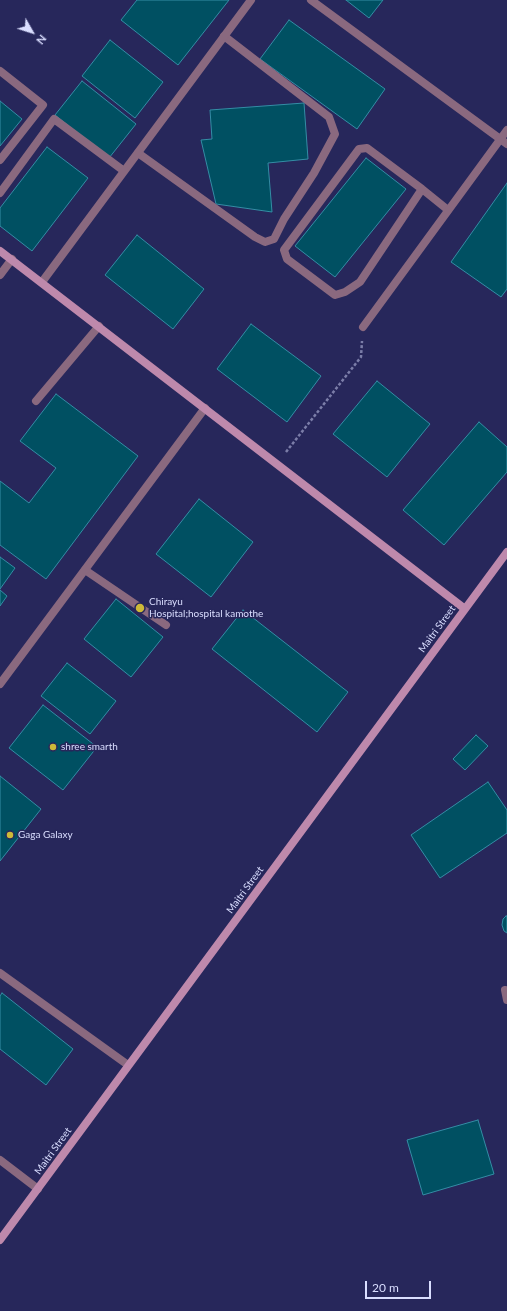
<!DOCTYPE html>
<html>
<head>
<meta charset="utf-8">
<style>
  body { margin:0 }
  #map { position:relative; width:507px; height:1311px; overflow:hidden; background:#27275b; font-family:Lato,sans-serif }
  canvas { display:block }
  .north { position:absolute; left:12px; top:12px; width:40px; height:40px; -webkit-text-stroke:3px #27275b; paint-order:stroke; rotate:129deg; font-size:11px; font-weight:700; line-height:16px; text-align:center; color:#dadeff }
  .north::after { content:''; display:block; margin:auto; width:14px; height:18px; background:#dadeff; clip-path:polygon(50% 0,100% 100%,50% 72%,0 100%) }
  .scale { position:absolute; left:365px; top:1281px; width:66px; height:18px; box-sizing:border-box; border:2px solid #dadeff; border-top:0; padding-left:5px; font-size:12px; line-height:14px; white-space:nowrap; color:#dadeff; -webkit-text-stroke:3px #27275b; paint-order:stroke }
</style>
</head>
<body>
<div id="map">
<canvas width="507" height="1311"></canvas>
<div class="north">N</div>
<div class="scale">20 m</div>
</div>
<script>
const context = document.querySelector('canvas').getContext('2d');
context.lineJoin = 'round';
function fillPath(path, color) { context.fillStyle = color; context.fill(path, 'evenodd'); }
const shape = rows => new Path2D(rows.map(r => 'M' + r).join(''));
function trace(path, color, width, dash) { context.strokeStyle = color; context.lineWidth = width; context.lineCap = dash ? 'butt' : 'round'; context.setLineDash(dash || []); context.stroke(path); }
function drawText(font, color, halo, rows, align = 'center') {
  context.font = font + ' Lato,sans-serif'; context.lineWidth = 3; context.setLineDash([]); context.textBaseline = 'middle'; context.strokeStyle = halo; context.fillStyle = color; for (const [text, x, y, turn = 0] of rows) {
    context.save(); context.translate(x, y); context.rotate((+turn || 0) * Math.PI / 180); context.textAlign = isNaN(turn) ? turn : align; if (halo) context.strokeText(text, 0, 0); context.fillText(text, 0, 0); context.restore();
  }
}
const building = shape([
  [137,0,229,0,178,65,121,20,137,0],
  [346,0,383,0,369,18,346,0],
  [289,20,385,89,357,129,260,59,289,20],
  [110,40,163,82,135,118,82,76,110,40],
  [82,81,136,124,109,158,55,115,82,81],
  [0,101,22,119,0,146,0,101],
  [304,103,308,159,268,163,272,212,216,204,201,140,212,139,210,110,304,103],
  [47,147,88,178,32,251,0,226,0,208,47,147],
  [366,158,406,189,335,277,295,246,366,158],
  [507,183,507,289,501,297,451,262,507,183],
  [137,235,204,289,173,329,105,275,137,235],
  [251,324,321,376,287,422,217,369,251,324],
  [377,381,430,424,387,477,333,434,377,381],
  [56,394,138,456,46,579,0,545,0,481,29,503,56,468,20,441,56,394],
  [479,422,507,447,507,472,444,545,403,510,479,422],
  [199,499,253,542,211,597,156,554,199,499],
  [0,557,15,568,0,589,0,557],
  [0,590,7,596,0,606,0,590],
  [116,599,163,637,131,677,84,639,116,599],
  [243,610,348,692,317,732,212,649,243,610],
  [67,663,116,701,90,734,41,696,67,663],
  [43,705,97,747,63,790,9,748,43,705],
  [476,735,488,746,465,770,453,759,476,735],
  [0,776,41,809,0,861,0,776],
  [488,782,507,810,507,833,440,878,411,835,488,782],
  [506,916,507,916,507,933,504,931,502,925,503,919,506,916],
  [2,993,73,1049,46,1085,0,1049,0,996,2,993],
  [478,1120,494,1174,423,1195,407,1140,478,1120]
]);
fillPath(building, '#005062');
trace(building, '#348da5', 1);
trace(shape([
  [286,452,361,357,362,341]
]), '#7b7da8', 2.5, [3, 2]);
trace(shape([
  [311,0,507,144],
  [138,153,255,237,265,242,274,239,284,219,314,173,335,134,329,117,224,36],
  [422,189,360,282,345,292,335,295,287,259,284,250,359,149,367,148,422,189,448,210],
  [36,401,99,326],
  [85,570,166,625],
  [0,973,128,1065]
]), '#8a697f', 8);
trace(shape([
  [0,71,43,105,0,160],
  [0,193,54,119,124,171],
  [0,275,12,259],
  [42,282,251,0],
  [363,327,507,130],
  [0,684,205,408],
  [505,990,507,1000],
  [0,1160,38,1189]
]), '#8a697f', 8);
trace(shape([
  [0,251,465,609],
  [0,1240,507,552]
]), '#be89ac', 8);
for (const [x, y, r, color] of [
  [140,608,5,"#cdb938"],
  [53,747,4,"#cdb938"],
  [10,835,4,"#cdb938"]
]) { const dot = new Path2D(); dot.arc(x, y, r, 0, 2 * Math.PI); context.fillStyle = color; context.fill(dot); trace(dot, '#27275b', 1.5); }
drawText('10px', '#dadeff', '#27275b', [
  ["Chirayu",149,602],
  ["Hospital;hospital kamothe",149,614],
  ["shree smarth",61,747],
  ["Gaga Galaxy",18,835]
], 'left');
drawText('10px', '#dadeff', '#27275b', [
  ["Maitri Street",437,629,-54],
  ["Maitri Street",245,890,-54],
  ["Maitri Street",53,1151,-54]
]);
</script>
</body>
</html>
